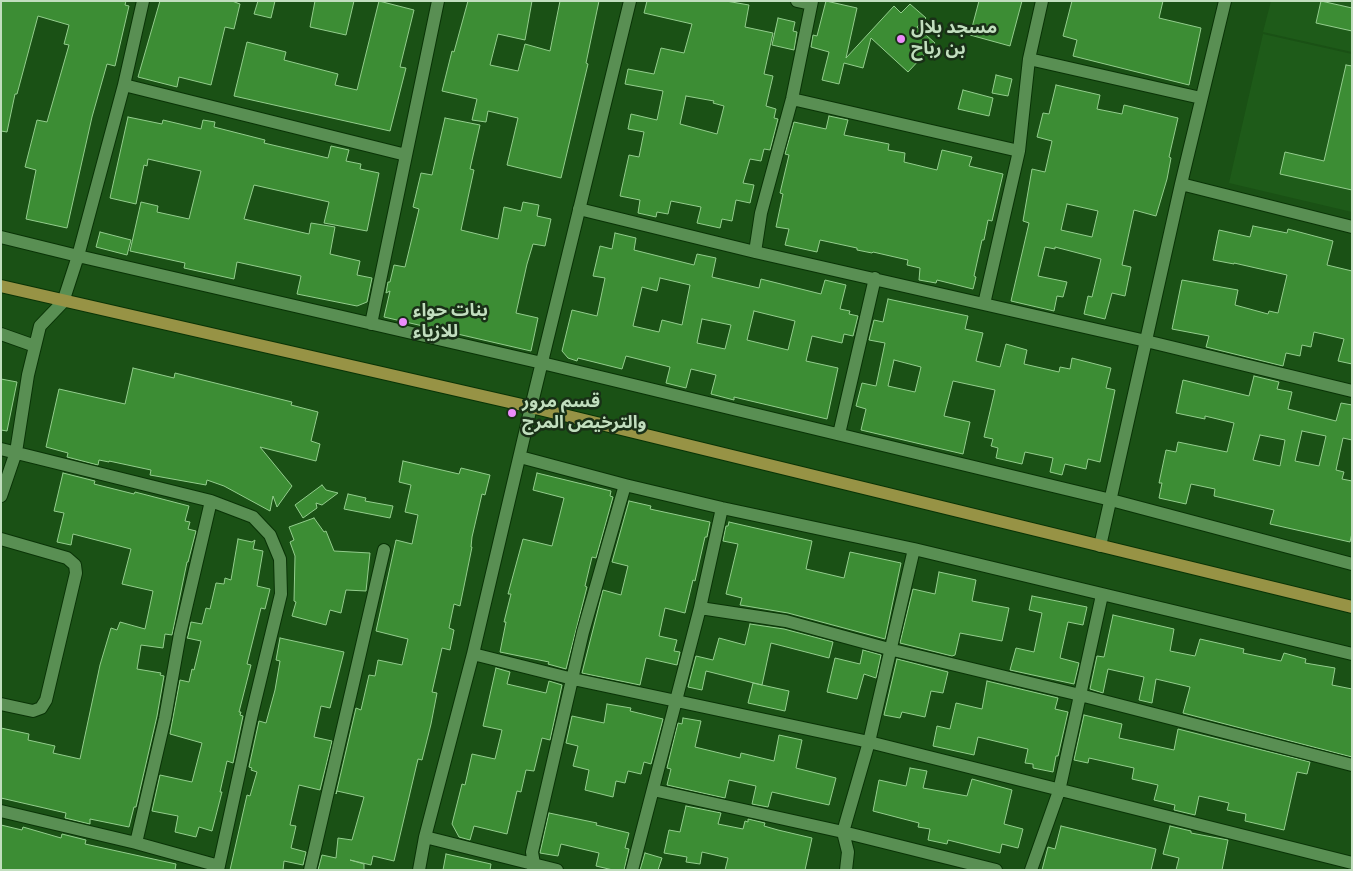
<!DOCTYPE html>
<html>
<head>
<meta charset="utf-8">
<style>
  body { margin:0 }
  #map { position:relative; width:1353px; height:871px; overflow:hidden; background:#1a5115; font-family:"Titillium Web",sans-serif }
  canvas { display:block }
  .frame { position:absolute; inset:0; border:2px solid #c1debe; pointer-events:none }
</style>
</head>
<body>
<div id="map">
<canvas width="1353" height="871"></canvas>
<div class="frame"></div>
</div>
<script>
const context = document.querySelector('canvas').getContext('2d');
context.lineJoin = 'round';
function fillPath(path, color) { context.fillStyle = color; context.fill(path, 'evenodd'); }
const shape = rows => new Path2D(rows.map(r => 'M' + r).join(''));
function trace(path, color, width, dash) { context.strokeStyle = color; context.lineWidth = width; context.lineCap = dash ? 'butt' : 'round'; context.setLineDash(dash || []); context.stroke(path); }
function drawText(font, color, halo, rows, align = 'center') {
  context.font = font + ' "Titillium Web","Noto Sans Arabic",sans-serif'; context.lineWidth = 5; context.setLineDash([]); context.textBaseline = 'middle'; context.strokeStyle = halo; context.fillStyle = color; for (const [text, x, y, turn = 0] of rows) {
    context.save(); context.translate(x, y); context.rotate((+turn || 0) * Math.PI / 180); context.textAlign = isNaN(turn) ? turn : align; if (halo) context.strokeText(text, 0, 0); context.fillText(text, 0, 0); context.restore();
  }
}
fillPath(shape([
  [1271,1,1352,1,1352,52,1263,32],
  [1263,34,1352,54,1352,212,1229,183]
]), '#1e5b19');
const building = shape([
  [1,1,126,1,125,5,129,6,115,66,107,64,92,117,67,228,26,219,36,170,25,167,37,120,47,122,69,45,64,44,69,25,38,16,17,94,15,94,7,132,1,131,1,1],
  [160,1,232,1,240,4,234,29,225,27,211,85,179,77,177,87,138,77,160,1],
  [258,1,275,1,271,18,254,14,258,1],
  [315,1,354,1,346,35,310,27,315,1],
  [379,1,414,10,400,67,406,68,390,131,234,96,247,42,286,52,284,60,338,74,335,85,357,90,379,1],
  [468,1,532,1,525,40,498,34,490,65,518,71,525,44,550,51,560,1,599,1,586,63,588,64,561,178,507,165,518,118,488,111,486,122,472,120,477,99,442,91,452,51,454,52,468,1],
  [647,1,726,1,749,5,745,27,773,33,764,74,773,76,766,106,776,109,774,118,778,119,770,150,764,149,761,161,750,159,743,183,754,185,750,203,736,200,732,221,722,219,720,228,697,223,701,207,671,201,668,214,657,212,656,217,638,213,640,200,620,196,629,155,639,157,644,132,628,129,631,114,657,120,663,91,625,84,628,69,654,74,661,48,684,53,692,24,644,13,647,1],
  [686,96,714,101,713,103,724,106,717,134,680,124,686,96],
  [826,1,857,8,846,58,894,6,901,13,910,4,926,18,917,27,935,43,908,72,871,38,863,68,844,63,839,84,822,80,829,52,811,47,813,35,817,36,826,1],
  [979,1,1022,1,1010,46,970,35,979,1],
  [1072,1,1163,1,1159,18,1201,28,1189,85,1073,56,1077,40,1063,36,1072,1],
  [1321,1,1352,8,1352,31,1316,23,1321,1],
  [778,18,795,22,793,31,797,32,794,50,772,45,778,18],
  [1346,65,1352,66,1352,190,1280,174,1285,152,1324,161,1346,65],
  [996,75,1012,79,1008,96,992,93,996,75],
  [1056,85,1100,95,1097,109,1122,114,1124,105,1178,118,1169,157,1171,158,1167,179,1156,216,1134,210,1122,265,1131,267,1125,296,1112,293,1105,319,1084,314,1088,296,1092,297,1101,259,1055,247,1055,249,1045,247,1038,276,1067,282,1063,297,1057,296,1054,311,1011,301,1029,223,1023,221,1032,169,1045,172,1052,141,1037,137,1043,113,1049,114,1056,85],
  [1067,204,1098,211,1092,237,1061,230,1067,204],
  [963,90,993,98,989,116,958,109,963,90],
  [829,116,848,120,844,135,889,144,888,150,905,153,904,162,937,170,942,150,972,157,969,166,1003,174,992,221,988,220,984,240,982,240,974,276,976,277,973,289,937,280,936,283,919,280,920,268,907,265,908,260,873,252,872,253,857,250,857,248,820,240,817,252,785,245,789,229,776,227,783,194,780,193,789,155,785,154,794,122,826,129,829,116],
  [128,117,162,124,163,120,201,129,203,120,215,122,214,127,265,140,264,143,328,158,331,146,349,150,346,161,361,164,360,169,379,173,367,231,324,223,329,202,254,185,244,219,309,234,311,223,335,227,330,254,360,261,357,275,372,278,367,302,357,306,297,294,301,276,237,262,234,279,184,268,185,263,130,251,141,202,158,206,157,212,189,219,201,171,148,159,147,166,144,165,136,204,110,198,128,117],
  [445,118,480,125,470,169,474,170,461,230,498,239,504,207,521,211,523,202,539,205,537,216,551,219,545,246,533,244,527,264,516,313,538,318,531,351,384,317,390,291,386,293,388,282,390,282,394,265,405,267,419,209,413,207,421,173,432,175,445,118],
  [1253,226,1287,233,1288,229,1333,241,1327,265,1352,271,1352,364,1338,361,1344,339,1314,332,1311,347,1302,345,1300,356,1286,353,1283,366,1206,347,1209,336,1172,329,1182,280,1238,290,1235,305,1268,314,1269,311,1278,313,1287,275,1234,263,1234,264,1213,260,1219,230,1250,237,1253,226],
  [100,232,131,240,127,255,96,247,100,232],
  [615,233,636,238,634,250,694,265,697,254,716,258,712,277,759,288,761,279,821,294,825,280,846,285,840,309,850,311,849,314,858,316,853,336,844,334,842,343,812,336,806,361,838,368,827,419,734,397,734,400,711,394,716,375,691,369,686,388,666,383,670,367,626,356,622,369,578,358,577,361,568,358,562,351,572,310,597,316,605,278,593,276,600,246,612,249,615,233],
  [660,278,690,285,682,325,662,320,659,332,633,326,642,287,657,291,660,278],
  [754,311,795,321,788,350,747,340,754,311],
  [702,319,731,325,725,349,697,343,702,319],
  [888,299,968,316,965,329,983,333,976,361,1000,367,1006,344,1027,350,1024,364,1059,372,1060,367,1070,369,1072,358,1111,368,1106,388,1115,390,1100,462,1088,459,1086,469,1065,464,1062,475,1050,472,1053,458,1025,452,1022,464,996,458,998,448,991,446,993,439,984,437,995,390,953,381,944,416,970,422,963,454,861,430,866,409,856,406,862,383,876,386,885,343,869,340,874,320,883,322,888,299],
  [894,360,921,367,915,392,888,386,894,360],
  [133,368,174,378,175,373,211,382,292,402,291,405,318,412,311,441,320,444,316,461,260,447,292,486,277,507,273,496,270,511,224,486,207,480,206,485,150,475,151,470,109,461,109,462,99,460,98,465,67,457,68,453,46,447,59,389,125,404,133,368],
  [1254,376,1279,382,1277,389,1292,392,1288,409,1336,421,1341,403,1352,405,1352,440,1343,438,1336,470,1344,472,1342,479,1352,481,1352,533,1350,542,1270,524,1274,510,1214,496,1215,489,1191,484,1186,504,1159,498,1162,483,1159,483,1166,450,1176,452,1178,442,1227,452,1234,423,1205,416,1205,419,1176,413,1183,380,1249,396,1254,376],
  [1302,431,1326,436,1319,466,1295,461,1302,431],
  [1260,435,1285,440,1280,466,1253,460,1260,435],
  [1,379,17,382,7,431,1,430,1,379],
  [403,461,459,474,461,468,490,475,485,495,482,494,472,537,471,547,472,547,460,606,454,604,449,628,454,630,450,650,442,648,432,692,437,693,431,724,422,760,418,759,394,861,373,856,371,865,350,860,364,864,364,870,318,870,322,855,336,858,338,838,352,840,364,797,337,791,336,794,356,708,361,710,369,675,375,676,378,660,402,665,408,639,376,631,396,540,412,544,418,515,405,512,411,485,399,482,403,461],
  [63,473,95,481,94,484,134,494,135,492,189,506,185,521,190,522,188,529,196,531,188,562,187,562,172,635,165,634,163,648,141,645,137,669,161,673,160,675,164,676,157,716,136,807,134,807,129,827,90,819,90,824,65,818,66,813,1,798,1,728,29,734,28,740,55,746,53,753,80,759,100,665,111,628,117,630,120,622,145,629,153,591,122,584,131,549,73,534,71,545,57,542,64,513,54,511,63,473],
  [537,473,611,491,610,496,613,497,596,558,592,557,585,586,587,587,566,669,548,664,549,662,500,652,506,622,504,622,511,594,508,594,523,539,552,546,564,498,533,490,537,473],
  [322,485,326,490,338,493,322,505,316,503,317,508,303,518,295,505,322,485],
  [348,494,366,498,365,501,393,506,390,518,344,509,348,494],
  [629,501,651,506,650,509,710,522,707,537,705,537,695,581,693,580,685,613,665,608,659,636,677,640,674,651,680,652,677,665,646,658,640,685,582,673,603,590,621,595,628,566,612,562,629,501],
  [314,518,324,532,326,531,334,551,370,553,366,591,346,590,341,613,330,610,326,625,292,616,296,602,294,601,295,556,290,542,294,540,289,527,314,518],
  [729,522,812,541,806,569,844,578,850,552,901,563,885,639,788,613,740,605,742,598,726,594,738,544,723,541,726,526,728,526,729,522],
  [238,539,252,542,255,540,253,549,263,551,257,586,270,589,265,609,261,608,247,664,251,665,239,712,241,712,240,715,243,716,233,763,227,761,220,792,222,792,212,831,199,827,196,837,175,832,178,816,152,811,160,775,192,782,202,743,170,734,180,680,189,682,192,669,194,670,201,641,187,638,188,636,191,622,202,624,206,608,210,609,216,583,224,584,225,578,231,580,238,539],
  [939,572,976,580,972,601,1009,608,1002,641,960,633,955,655,952,656,900,643,913,589,935,594,939,572],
  [1032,596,1087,607,1083,625,1068,622,1060,658,1079,663,1074,684,1010,670,1016,648,1034,652,1042,613,1029,610,1032,596],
  [1113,615,1174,629,1170,651,1195,656,1200,639,1244,649,1243,653,1281,661,1284,653,1306,659,1305,663,1335,668,1332,685,1352,689,1352,757,1183,713,1190,687,1156,679,1152,703,1139,700,1144,677,1108,669,1103,693,1090,689,1097,656,1104,657,1113,615],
  [750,624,784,629,833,642,829,658,771,643,762,685,789,691,785,711,748,703,753,683,762,685,706,671,702,690,688,687,696,656,713,660,719,638,745,645,750,624],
  [280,638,344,652,330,708,321,706,314,737,332,741,320,790,299,785,290,825,296,826,291,848,306,852,303,865,284,861,283,870,230,870,247,795,250,796,257,772,251,770,252,768,249,767,259,721,266,723,275,690,280,661,276,660,280,638],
  [863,650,881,655,876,678,864,674,857,699,827,692,835,658,860,664,863,650],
  [897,659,948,672,943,693,931,691,925,717,902,712,900,718,884,715,897,659],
  [496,668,510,672,507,684,546,693,549,681,562,685,550,740,542,738,534,771,526,770,521,792,517,791,507,834,474,826,470,840,459,837,452,824,462,784,465,785,472,754,495,759,502,730,483,726,496,668],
  [987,681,1058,698,1055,709,1068,712,1058,756,1056,756,1053,772,1033,768,1033,764,1025,763,1028,749,978,737,974,755,933,746,937,726,950,729,956,703,982,709,987,681],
  [607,704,631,708,630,711,663,719,651,764,644,762,641,774,628,771,625,783,616,781,613,797,585,790,589,770,573,766,578,746,566,743,572,716,604,723,607,704],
  [1084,715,1122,724,1119,738,1174,750,1178,729,1310,762,1307,774,1297,772,1284,830,1245,821,1246,814,1227,810,1229,803,1199,796,1195,815,1174,810,1175,805,1154,800,1158,785,1132,779,1134,768,1089,758,1088,763,1074,760,1084,715],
  [683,718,701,721,695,747,740,758,741,753,774,761,779,735,802,740,796,768,836,778,829,805,772,792,768,807,752,804,756,786,729,780,725,798,667,785,671,769,667,768,678,723,682,724,683,718],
  [910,768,927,771,923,788,967,796,972,779,1012,790,1004,824,1023,829,1018,848,1002,844,1000,853,948,840,947,844,928,840,930,829,918,827,919,823,873,811,879,780,906,786,910,768],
  [686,806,721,813,718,824,743,829,745,821,748,822,748,819,765,823,764,826,778,830,812,838,805,870,725,870,728,858,702,852,700,864,686,862,687,857,664,853,669,830,680,832,686,806],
  [549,813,597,823,596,825,629,833,625,848,629,849,624,870,613,870,596,866,599,853,561,844,558,856,540,853,549,813],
  [1,825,22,830,23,827,61,838,62,834,86,840,85,844,176,864,175,870,1,870,1,825],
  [1061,826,1156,849,1151,870,1042,870,1048,847,1055,849,1061,826],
  [1170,826,1191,831,1191,833,1228,840,1222,870,1176,870,1179,858,1163,854,1170,826],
  [645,853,662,858,658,870,640,870,645,853],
  [446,854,491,864,490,870,443,870,446,854]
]);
fillPath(building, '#3c8d34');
trace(building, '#93cd8d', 1);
const minor = shape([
  [797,1,811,4],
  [1029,59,1201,98],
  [124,85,406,155],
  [792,99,1019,151],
  [1181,184,1352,227],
  [579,209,755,252,1146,341,1352,391],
  [1,237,78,256,542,363,1111,500,1352,564],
  [755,252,761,213,792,99,812,1],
  [984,304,1019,151,1029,59,1042,1],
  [371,324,438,1],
  [1,334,35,346],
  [839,434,875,278],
  [1,449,211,501,253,517,270,535,280,559,281,594,252,714,218,870],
  [520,457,625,485,722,508,914,549,1352,654],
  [1,496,16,452,28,375,40,326,63,302,78,256,124,85,143,1],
  [1,539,67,558,75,565,76,573,46,700,41,708,33,711,1,704],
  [1100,546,1181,184,1225,1],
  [700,608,786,621,889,649,1080,695,1352,765],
  [473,654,573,679,869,742,1352,863],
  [653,790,843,832,996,870],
  [1,811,136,843,219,866],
  [425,837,557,870],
  [136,843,165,718,180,634,211,501],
  [310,870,384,550],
  [419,870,425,837,473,654,531,407,630,1],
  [533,870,534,864,532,852,583,632,625,485],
  [632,870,700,608,722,508],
  [846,870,848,852,843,832,869,742,914,549],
  [1031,870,1059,791,1102,595]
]);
const major = shape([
  [1,286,531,407,1352,607]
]);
trace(minor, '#093306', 14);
trace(major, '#093306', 14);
trace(minor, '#598f53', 12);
trace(major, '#979345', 12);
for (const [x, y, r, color] of [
  [901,39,5,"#ec8cfb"],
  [403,322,5,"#ec8cfb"],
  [512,413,5,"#ec8cfb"]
]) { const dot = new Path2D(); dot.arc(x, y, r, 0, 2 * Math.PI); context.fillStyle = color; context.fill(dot); trace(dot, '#193017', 2); }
drawText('bold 18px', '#c1debe', '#193017', [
  ["مسجد بلال",911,29],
  ["بن رباح",911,50],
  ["بنات حواء",413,312],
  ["للازياء",413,333],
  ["قسم مرور",522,403],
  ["والترخيص المرج",522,424]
], 'left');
</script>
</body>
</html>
